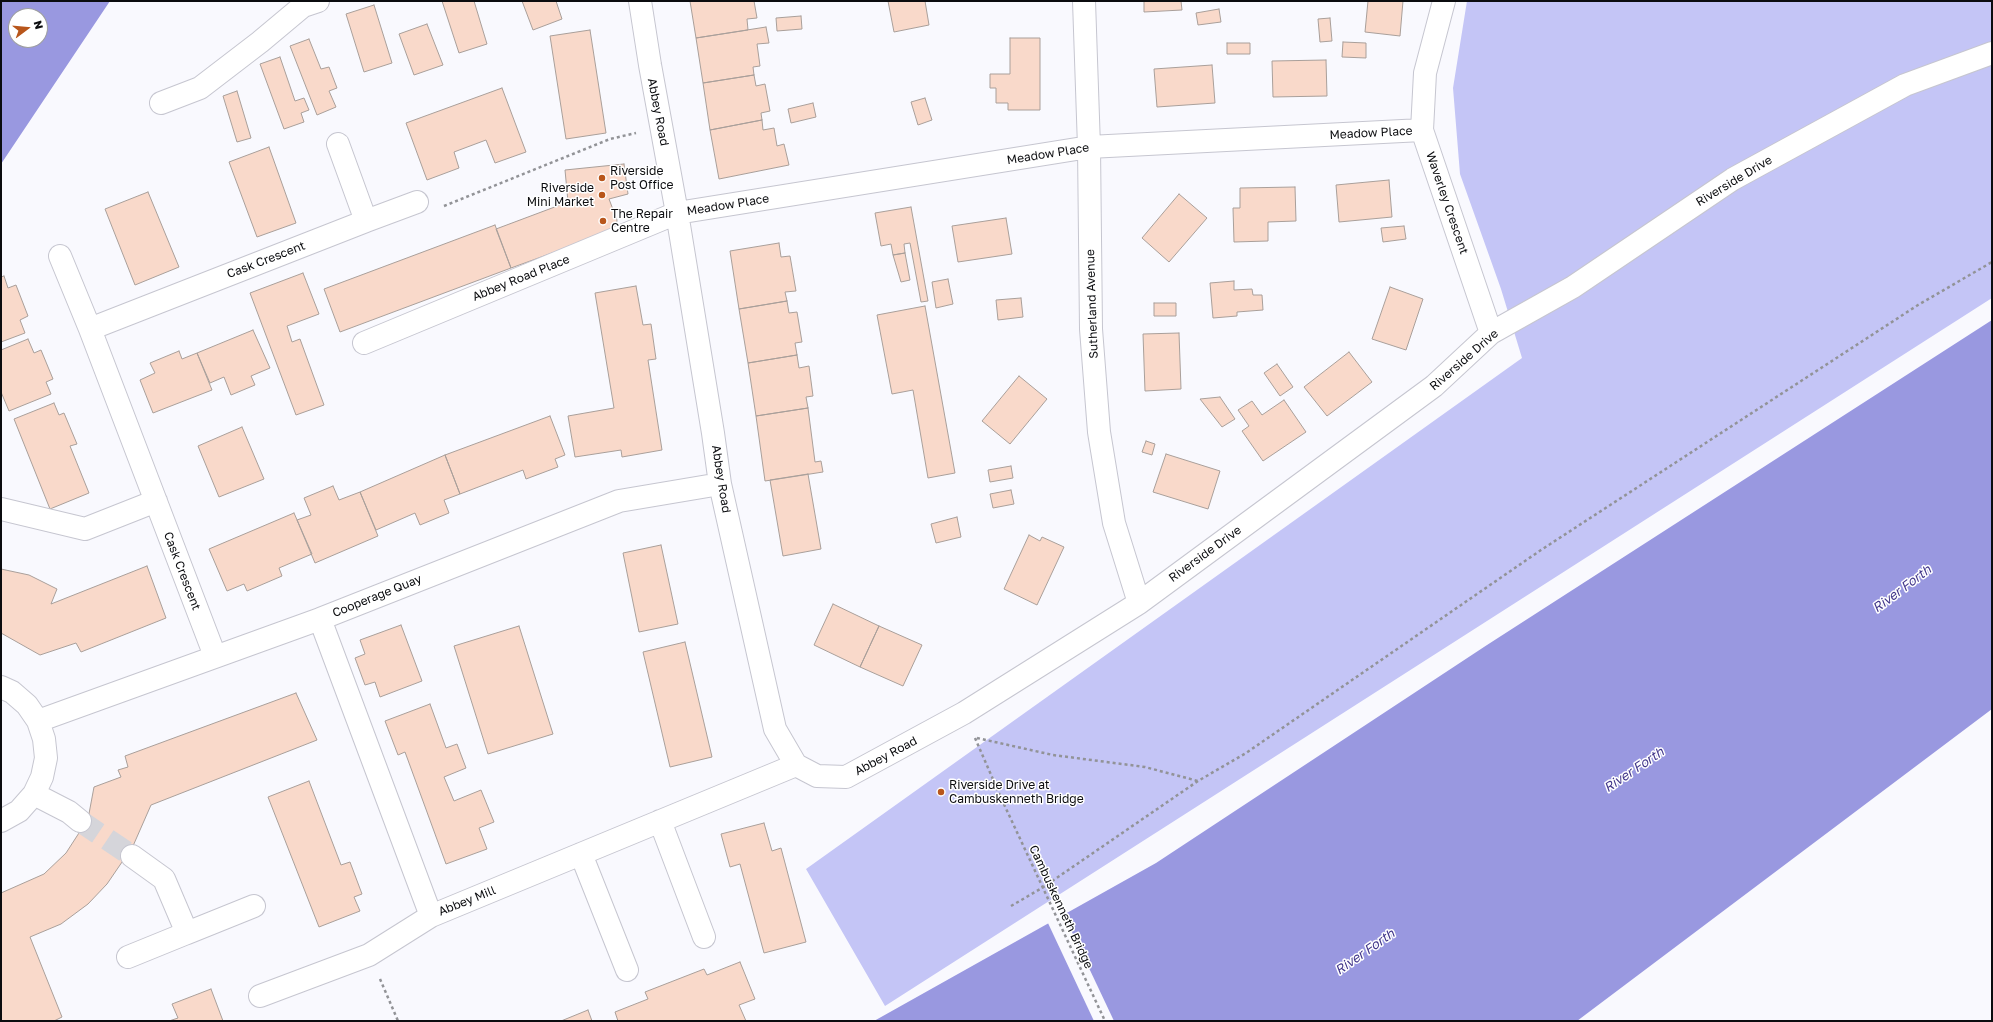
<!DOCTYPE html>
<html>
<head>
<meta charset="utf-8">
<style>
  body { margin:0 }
  #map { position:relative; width:1993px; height:1022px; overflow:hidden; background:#f9f9fe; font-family:"Golos Text",sans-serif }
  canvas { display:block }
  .frame { position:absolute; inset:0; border:2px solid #0b0c0f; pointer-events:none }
  .north { position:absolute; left:8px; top:8px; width:40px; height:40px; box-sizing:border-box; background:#fff; border:1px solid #9d9e9f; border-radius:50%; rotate:74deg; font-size:11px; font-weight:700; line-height:16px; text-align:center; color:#0b0c0f }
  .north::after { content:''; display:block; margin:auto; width:14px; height:18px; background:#b8561b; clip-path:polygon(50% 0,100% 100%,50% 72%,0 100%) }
</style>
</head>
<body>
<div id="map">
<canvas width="1993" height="1022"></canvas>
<div class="frame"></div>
<div class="north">N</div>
</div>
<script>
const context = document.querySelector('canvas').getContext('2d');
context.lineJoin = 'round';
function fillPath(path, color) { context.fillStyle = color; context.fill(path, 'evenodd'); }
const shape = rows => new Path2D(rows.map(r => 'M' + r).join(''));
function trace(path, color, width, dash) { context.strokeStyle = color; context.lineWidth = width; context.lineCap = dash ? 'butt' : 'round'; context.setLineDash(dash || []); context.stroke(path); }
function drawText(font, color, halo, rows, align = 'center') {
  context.font = font + ' "Golos Text",sans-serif'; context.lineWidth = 3; context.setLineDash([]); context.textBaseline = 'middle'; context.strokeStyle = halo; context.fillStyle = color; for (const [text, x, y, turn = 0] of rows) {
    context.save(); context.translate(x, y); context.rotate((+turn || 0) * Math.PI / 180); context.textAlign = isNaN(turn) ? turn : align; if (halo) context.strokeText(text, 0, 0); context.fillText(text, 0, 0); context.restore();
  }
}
fillPath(shape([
  [1467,1,1992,1,1992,298,885,1006,806,869,1522,358,1501,289,1460,174,1453,88]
]), '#c4c5f6');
fillPath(shape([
  [1,1,110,1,1,164],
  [16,16,40,16,40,40,16,40],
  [1992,320,1992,709,1577,1021,874,1021,1156,863,1487,645]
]), '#9998e0');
fillPath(shape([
  [1063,913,1114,1021,1094,1021,1047,921]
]), '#f9f9fe');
const building = shape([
  [442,1,474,1,487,44,459,53,442,1],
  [522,1,556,1,562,19,533,30,522,1],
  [690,1,754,1,757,18,747,19,748,30,696,38,690,1],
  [888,1,925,1,929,25,894,32,888,1],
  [1144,1,1181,1,1182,10,1144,12,1144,1],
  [1368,1,1403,1,1400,36,1365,32,1368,1],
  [374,5,392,63,364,72,346,14,374,5],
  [1219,9,1221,22,1198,25,1196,13,1219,9],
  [801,16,802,29,777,31,776,18,801,16],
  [1330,18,1332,41,1320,42,1318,19,1330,18],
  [427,24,443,65,414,75,399,34,427,24],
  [766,27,769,43,757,44,760,66,753,67,754,75,703,83,696,38,766,27],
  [590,30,606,133,566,139,550,36,590,30],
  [1010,38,1040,38,1040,110,1008,110,1008,103,996,103,996,88,990,88,990,74,1010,74,1010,38],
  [309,39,321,69,329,67,337,88,329,91,336,107,317,115,290,46,309,39],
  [1343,42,1366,43,1366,58,1342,57,1343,42],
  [1227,43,1250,43,1250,54,1227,54,1227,43],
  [280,57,295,101,304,98,309,110,301,113,304,122,284,129,260,64,280,57],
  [1326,60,1327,96,1273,97,1272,61,1326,60],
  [1212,65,1215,103,1157,107,1154,69,1212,65],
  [754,75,756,86,765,84,770,111,761,113,762,120,710,130,703,83,754,75],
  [502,88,526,152,495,163,486,140,454,152,459,168,427,180,406,123,502,88],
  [237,91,251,138,237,142,223,96,237,91],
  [925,98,932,120,918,125,911,102,925,98],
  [813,103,816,117,791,123,788,109,813,103],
  [762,120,763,130,774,128,777,146,784,144,789,165,719,179,710,130,762,120],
  [269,147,296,223,257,237,229,162,269,147],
  [624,164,628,194,609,199,617,220,616,228,607,233,511,268,496,229,568,202,565,170,624,164],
  [1389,180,1392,217,1339,222,1336,185,1389,180],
  [1295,187,1296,221,1268,222,1268,241,1234,242,1233,208,1240,208,1240,188,1295,187],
  [148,192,179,267,135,285,105,209,148,192],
  [1179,194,1207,218,1169,262,1142,238,1179,194],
  [911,207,928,301,921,302,910,243,904,244,905,253,893,255,891,244,881,246,875,213,911,207],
  [1006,218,1012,254,958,262,952,226,1006,218],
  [495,225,511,268,340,332,324,289,495,225],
  [1404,226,1406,239,1383,242,1381,228,1404,226],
  [779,243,781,257,790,256,796,291,785,292,787,301,739,309,730,251,779,243],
  [905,253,910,280,901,282,893,255,905,253],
  [303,273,319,314,287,326,292,342,300,339,324,405,296,415,250,293,303,273],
  [4,276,8,288,16,285,28,316,20,320,25,333,1,342,1,277,4,276],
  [948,279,953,304,936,308,932,282,948,279],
  [1234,281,1234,290,1252,289,1253,295,1262,295,1263,310,1237,312,1237,316,1213,318,1210,283,1234,281],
  [636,286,643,325,651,324,656,359,648,360,662,450,622,457,621,450,575,457,568,416,614,408,595,293,636,286],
  [1390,287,1423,299,1406,350,1372,339,1390,287],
  [1021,298,1023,317,998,320,996,300,1021,298],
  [787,301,789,313,797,312,802,342,795,343,797,355,748,363,739,309,787,301],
  [1154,303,1176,303,1176,316,1154,316,1154,303],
  [925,306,955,473,928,478,913,390,892,394,877,315,925,306],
  [253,330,270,368,251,376,255,385,231,395,224,377,210,383,197,353,253,330],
  [1179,333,1181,389,1145,391,1143,334,1179,333],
  [28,339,34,353,41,350,53,379,46,382,51,394,9,411,1,392,1,350,28,339],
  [179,351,182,359,197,353,212,390,153,413,140,380,155,373,150,363,179,351],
  [1349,352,1372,382,1327,416,1304,387,1349,352],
  [797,355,799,368,809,366,813,396,806,397,808,408,756,416,748,363,797,355],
  [1277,364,1293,387,1280,396,1264,373,1277,364],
  [1019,376,1047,399,1010,444,982,421,1019,376],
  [1220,397,1235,419,1222,427,1200,399,1220,397],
  [1284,400,1306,432,1263,461,1242,431,1249,426,1238,410,1252,401,1262,415,1284,400],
  [54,403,59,415,64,413,77,444,70,446,89,493,50,509,14,419,54,403],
  [808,408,815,462,821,461,823,472,765,481,756,416,808,408],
  [550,416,565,455,555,459,558,467,526,479,523,470,460,494,445,455,550,416],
  [242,427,264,479,219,497,198,446,242,427],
  [1146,441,1155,444,1152,455,1142,452,1146,441],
  [1166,454,1220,471,1208,509,1153,492,1166,454],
  [445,455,460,494,444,500,449,513,420,525,415,513,376,530,360,492,445,455],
  [1011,466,1013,478,990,482,988,470,1011,466],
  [808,474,821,549,783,556,770,480,808,474],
  [333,486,339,500,360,492,378,536,315,563,297,520,311,515,304,498,333,486],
  [1011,490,1014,504,993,508,990,494,1011,490],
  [294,513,312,554,279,568,282,576,247,591,244,584,227,591,209,549,294,513],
  [957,517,961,537,936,543,931,524,957,517],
  [1029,535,1040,541,1042,537,1064,547,1037,605,1004,589,1029,535],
  [661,545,678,624,639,632,623,553,661,545],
  [147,566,166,618,81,652,76,643,40,655,1,633,1,569,29,575,57,589,51,604,147,566],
  [833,604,879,626,860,667,814,645,833,604],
  [401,625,422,681,380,697,375,682,365,685,355,658,365,654,360,640,401,625],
  [519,626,553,734,488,754,454,646,519,626],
  [879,626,922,645,903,686,860,667,879,626],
  [685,642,712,757,670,767,643,652,685,642],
  [296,693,317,740,151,805,133,846,107,884,88,904,61,924,30,937,62,1017,54,1021,1,1021,1,893,44,874,66,853,88,819,94,787,121,777,118,770,128,767,125,756,296,693],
  [430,704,446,748,457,744,466,768,444,777,454,801,481,790,494,822,479,828,487,849,446,864,405,752,398,755,385,721,430,704],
  [309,781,341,865,350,862,362,894,354,897,360,911,319,927,268,797,309,781],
  [764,823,772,851,781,848,806,942,764,953,740,864,730,867,721,834,764,823],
  [740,962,755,999,739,1005,746,1021,618,1021,615,1012,648,999,645,992,704,969,707,975,740,962],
  [211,989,223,1021,169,1021,178,1018,172,1004,211,989],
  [588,1010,592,1021,561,1021,588,1010]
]);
fillPath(building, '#f9d9ca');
trace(building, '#a99f9a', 1);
trace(shape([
  [80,821,132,856]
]), '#d5d5da', 22, [22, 11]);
const minor = shape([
  [640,1,650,65,677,213,713,433,720,484,775,729,796,765,817,776,846,777,964,713,1139,603,1434,386,1491,333,1573,287,1733,179,1905,85,1992,53],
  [1084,1,1089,147,1091,329,1099,432,1114,523,1139,603],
  [1444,1,1425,73,1422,130,1491,333],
  [161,103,200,88,260,42,303,6,318,1],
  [366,221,417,202],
  [60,256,90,329,215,656],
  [90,329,366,221,338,144],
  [364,343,677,213,1089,147,1422,130],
  [1,509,85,529,156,501],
  [320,619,431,916,796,765],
  [1,687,12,692,27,705,38,721,44,739,46,758,42,777,34,794,19,811,1,821],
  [38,721,320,619,619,501,720,484],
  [34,794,69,812,80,821],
  [660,821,704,937],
  [581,854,627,970],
  [187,933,254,906],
  [128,957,187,933,164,879,132,856],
  [260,996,369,955,431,916]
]);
trace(minor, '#c6c6d0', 24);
trace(shape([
  [444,206,610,139,636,133],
  [975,738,1002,800,1105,1021],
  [977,738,1053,755,1145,767,1198,781],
  [1011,906,1042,888,1198,781,1246,753,1541,550,1918,305,1992,262],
  [380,979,398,1021]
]), '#929397', 2.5, [3, 3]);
trace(minor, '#fff', 22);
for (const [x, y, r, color] of [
  [602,178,4,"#b8561b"],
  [602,195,4,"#b8561b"],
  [603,221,4,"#b8561b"],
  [941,792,4,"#b8561b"]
]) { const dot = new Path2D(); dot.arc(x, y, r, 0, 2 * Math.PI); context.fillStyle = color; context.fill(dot); trace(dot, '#fff', 1.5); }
drawText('12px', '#0b0c0f', '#fff', [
  ["Abbey Road",658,112,79],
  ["Meadow Place",1371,133,-3],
  ["Meadow Place",1048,154,-9],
  ["Riverside Drive",1734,181,-31],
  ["Waverley Crescent",1447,203,71],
  ["Meadow Place",728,205,-9],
  ["Cask Crescent",266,260,-21],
  ["Abbey Road Place",521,278,-22],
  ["Sutherland Avenue",1092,304,-92],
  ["Riverside Drive",1464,360,-41],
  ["Abbey Road",721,479,81],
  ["Riverside Drive",1205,554,-36],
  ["Cask Crescent",182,571,69],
  ["Cooperage Quay",377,596,-22],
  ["Abbey Road",886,756,-28],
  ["Abbey Mill",467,901,-22],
  ["Cambuskenneth Bridge",1061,907,65]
]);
drawText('12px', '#0b0c0f', '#fff', [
  ["Riverside",610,171],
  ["Post Office",610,185],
  ["Riverside",594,188,"right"],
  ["Mini Market",594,202,"right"],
  ["The Repair",611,214],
  ["Centre",611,228],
  ["Riverside Drive at",949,785],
  ["Cambuskenneth Bridge",949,799]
], 'left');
drawText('italic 13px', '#41368a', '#fff', [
  ["River Forth",1902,589,-37],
  ["River Forth",1634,770,-34],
  ["River Forth",1365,952,-35]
]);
</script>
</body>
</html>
